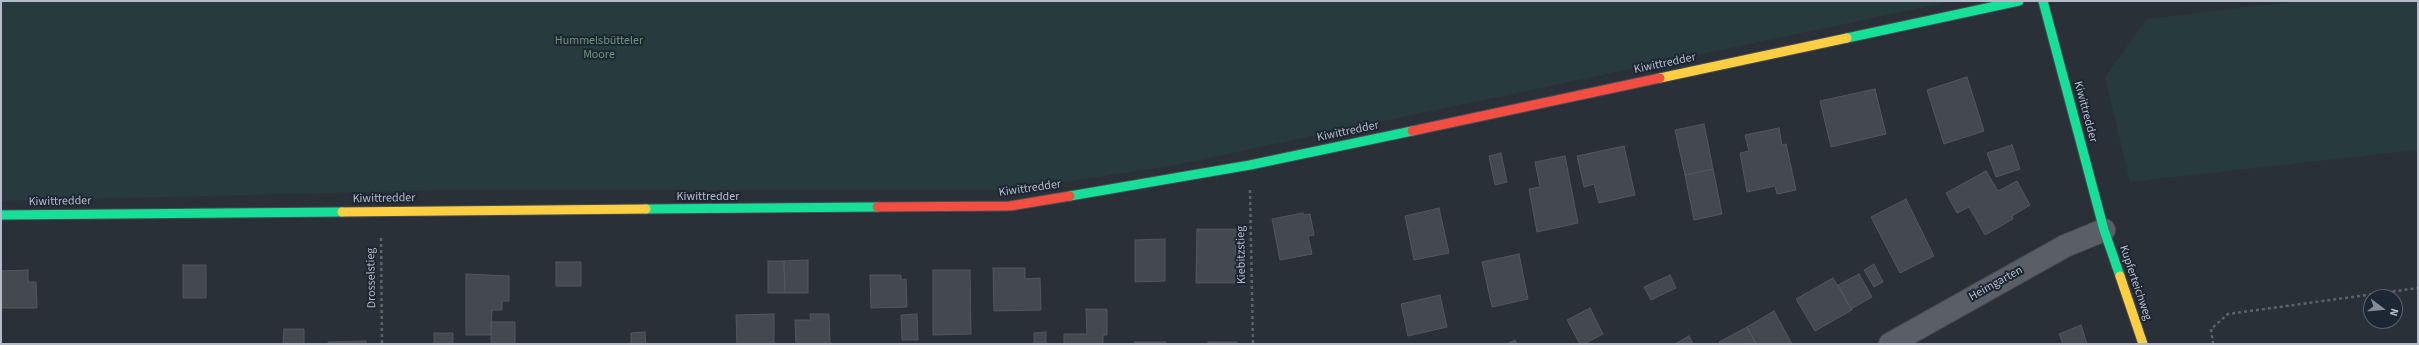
<!DOCTYPE html>
<html>
<head>
<meta charset="utf-8">
<style>
  body { margin:0 }
  #map { position:relative; width:2419px; height:345px; overflow:hidden; background:#2a3038; font-family:"Source Sans 3",sans-serif }
  canvas { display:block }
  .frame { position:absolute; inset:0; border:2px solid #b4bcc9; pointer-events:none }
  .north { position:absolute; left:2363px; top:289px; width:40px; height:40px; box-sizing:border-box; background:#1d2633; border:1px solid #59626f; border-radius:50%; rotate:106deg; font-size:11px; font-weight:700; line-height:16px; text-align:center; color:#b4bcc9 }
  .north::after { content:''; display:block; margin:auto; width:14px; height:18px; background:#848b96; clip-path:polygon(50% 0,100% 100%,50% 72%,0 100%) }
</style>
</head>
<body>
<div id="map">
<canvas width="2419" height="345"></canvas>
<div class="frame"></div>
<div class="north">N</div>
</div>
<script>
const context = document.querySelector('canvas').getContext('2d');
context.lineJoin = 'round';
function fillPath(path, color) { context.fillStyle = color; context.fill(path, 'evenodd'); }
const shape = rows => new Path2D(rows.map(r => 'M' + r).join(''));
function trace(path, color, width, dash) { context.strokeStyle = color; context.lineWidth = width; context.lineCap = dash ? 'butt' : 'round'; context.setLineDash(dash || []); context.stroke(path); }
function drawText(font, color, halo, rows, align = 'center') {
  context.font = font + ' "Source Sans 3",sans-serif'; context.lineWidth = 4; context.setLineDash([]); context.textBaseline = 'middle'; context.strokeStyle = halo; context.fillStyle = color; for (const [text, x, y, turn = 0] of rows) {
    context.save(); context.translate(x, y); context.rotate((+turn || 0) * Math.PI / 180); context.textAlign = isNaN(turn) ? turn : align; if (halo) context.strokeText(text, 0, 0); context.fillText(text, 0, 0); context.restore();
  }
}
fillPath(shape([
  [1,1,1953,1,1170,166,1012,190,456,190,1,201],
  [2297,1,2418,1,2418,150,2130,182,2105,77,2147,19]
]), '#273a3e');
const building = shape([
  [1967,77,1984,131,1944,144,1927,90,1967,77],
  [1875,89,1886,134,1831,147,1820,101,1875,89],
  [1704,124,1713,169,1685,175,1675,130,1704,124],
  [1779,128,1782,145,1786,144,1796,190,1777,194,1775,186,1747,192,1740,153,1749,151,1745,135,1779,128],
  [2012,145,2020,169,1996,177,1987,153,2012,145],
  [1624,146,1635,195,1599,203,1594,184,1584,187,1577,156,1624,146],
  [1501,153,1507,182,1495,185,1489,156,1501,153],
  [1565,156,1578,223,1537,232,1529,189,1540,187,1535,162,1565,156],
  [1713,169,1722,214,1694,220,1685,175,1713,169],
  [1986,171,1998,191,2017,181,2030,205,2012,216,2013,219,1985,235,1969,207,1957,213,1946,193,1986,171],
  [1906,199,1934,256,1900,273,1871,217,1906,199],
  [1439,208,1449,253,1414,260,1405,216,1439,208],
  [1303,213,1304,215,1310,214,1314,235,1308,236,1312,254,1280,260,1272,219,1303,213],
  [1197,229,1236,229,1235,283,1196,283,1197,229],
  [1165,239,1165,281,1135,282,1135,240,1165,239],
  [1519,254,1528,299,1492,307,1482,262,1519,254],
  [808,260,808,293,785,293,784,261,808,260],
  [768,261,784,261,785,293,768,293,768,261],
  [556,262,581,262,581,286,556,286,556,262],
  [1874,264,1883,282,1874,287,1864,270,1874,264],
  [183,265,206,265,206,298,183,298,183,265],
  [993,268,1025,268,1025,279,1040,278,1041,310,994,311,993,268],
  [28,270,28,282,36,282,37,308,1,308,1,271,28,270],
  [933,270,970,270,971,334,933,335,933,270],
  [466,274,509,276,509,301,502,301,502,310,492,310,491,335,466,335,466,274],
  [1859,274,1872,297,1851,309,1838,285,1859,274],
  [870,275,901,275,901,280,906,279,907,307,871,308,870,275],
  [1670,275,1676,288,1651,300,1644,287,1670,275],
  [1833,278,1852,310,1815,331,1796,299,1833,278],
  [1440,295,1447,327,1408,336,1401,304,1440,295],
  [1590,308,1603,334,1584,344,1580,344,1567,320,1590,308],
  [1086,309,1107,309,1107,335,1103,335,1103,344,1064,344,1064,334,1087,334,1086,309],
  [1774,311,1792,344,1756,344,1747,327,1774,311],
  [774,314,774,344,737,344,736,315,774,314],
  [810,314,829,314,830,344,796,344,795,320,811,320,810,314],
  [917,314,918,340,902,340,901,315,917,314],
  [491,322,515,322,515,344,491,344,491,322],
  [2081,325,2087,344,2063,344,2059,334,2081,325],
  [1747,327,1756,344,1721,344,1719,342,1747,327],
  [284,329,304,329,304,344,283,344,284,329],
  [645,332,646,344,631,344,631,333,645,332],
  [1046,332,1046,344,1034,344,1034,333,1046,332],
  [434,333,453,333,453,344,434,344,434,333],
  [1689,336,1693,344,1675,344,1689,336],
  [1515,340,1517,344,1507,344,1515,340],
  [366,341,366,344,328,344,328,342,366,341],
  [1135,342,1166,342,1166,344,1135,344,1135,342],
  [1208,342,1237,342,1237,344,1208,344,1208,342]
]);
fillPath(building, '#444950');
trace(building, '#52575f', 1);
const street = shape([
  [1890,344,2065,246,2104,230]
]);
const fast = shape([
  [2043,1,2104,230,2120,276],
  [1847,38,2019,1],
  [1070,196,1250,165,1412,131],
  [646,209,877,207],
  [1,215,342,212]
]);
const slow = shape([
  [1660,78,1847,38],
  [342,212,646,209],
  [2120,276,2143,344]
]);
const jam = shape([
  [1412,131,1660,78],
  [877,207,1010,206,1070,196]
]);
trace(street, '#484c53', 24);
trace(fast, '#484c53', 11);
trace(slow, '#484c53', 11);
trace(jam, '#484c53', 11);
trace(shape([
  [1250,190,1253,344],
  [381,238,382,344],
  [2213,344,2211,329,2228,314,2418,288]
]), '#5d636a', 2.5, [3, 3]);
trace(street, '#5a5e66', 22);
trace(fast, '#16e098', 9);
trace(slow, '#ffcf43', 9);
trace(jam, '#f24e42', 9);
drawText('12px', '#6b9a76', '#1d2633', [
  ["Hummelsbütteler",599,41],
  ["Moore",599,55]
]);
drawText('12px', '#b4bcc9', '#1d2633', [
  ["Kiwittredder",1665,64,-12],
  ["Kiwittredder",2085,112,75],
  ["Kiwittredder",1348,132,-12],
  ["Kiwittredder",1030,189,-8],
  ["Kiwittredder",708,197],
  ["Kiwittredder",384,199,-1],
  ["Kiwittredder",60,202,-1],
  ["Kiebitzstieg",1242,255,-91],
  ["Drosselstieg",372,278,-91],
  ["Kupferteichweg",2135,283,71],
  ["Heimgarten",1996,284,-29]
]);
</script>
</body>
</html>
